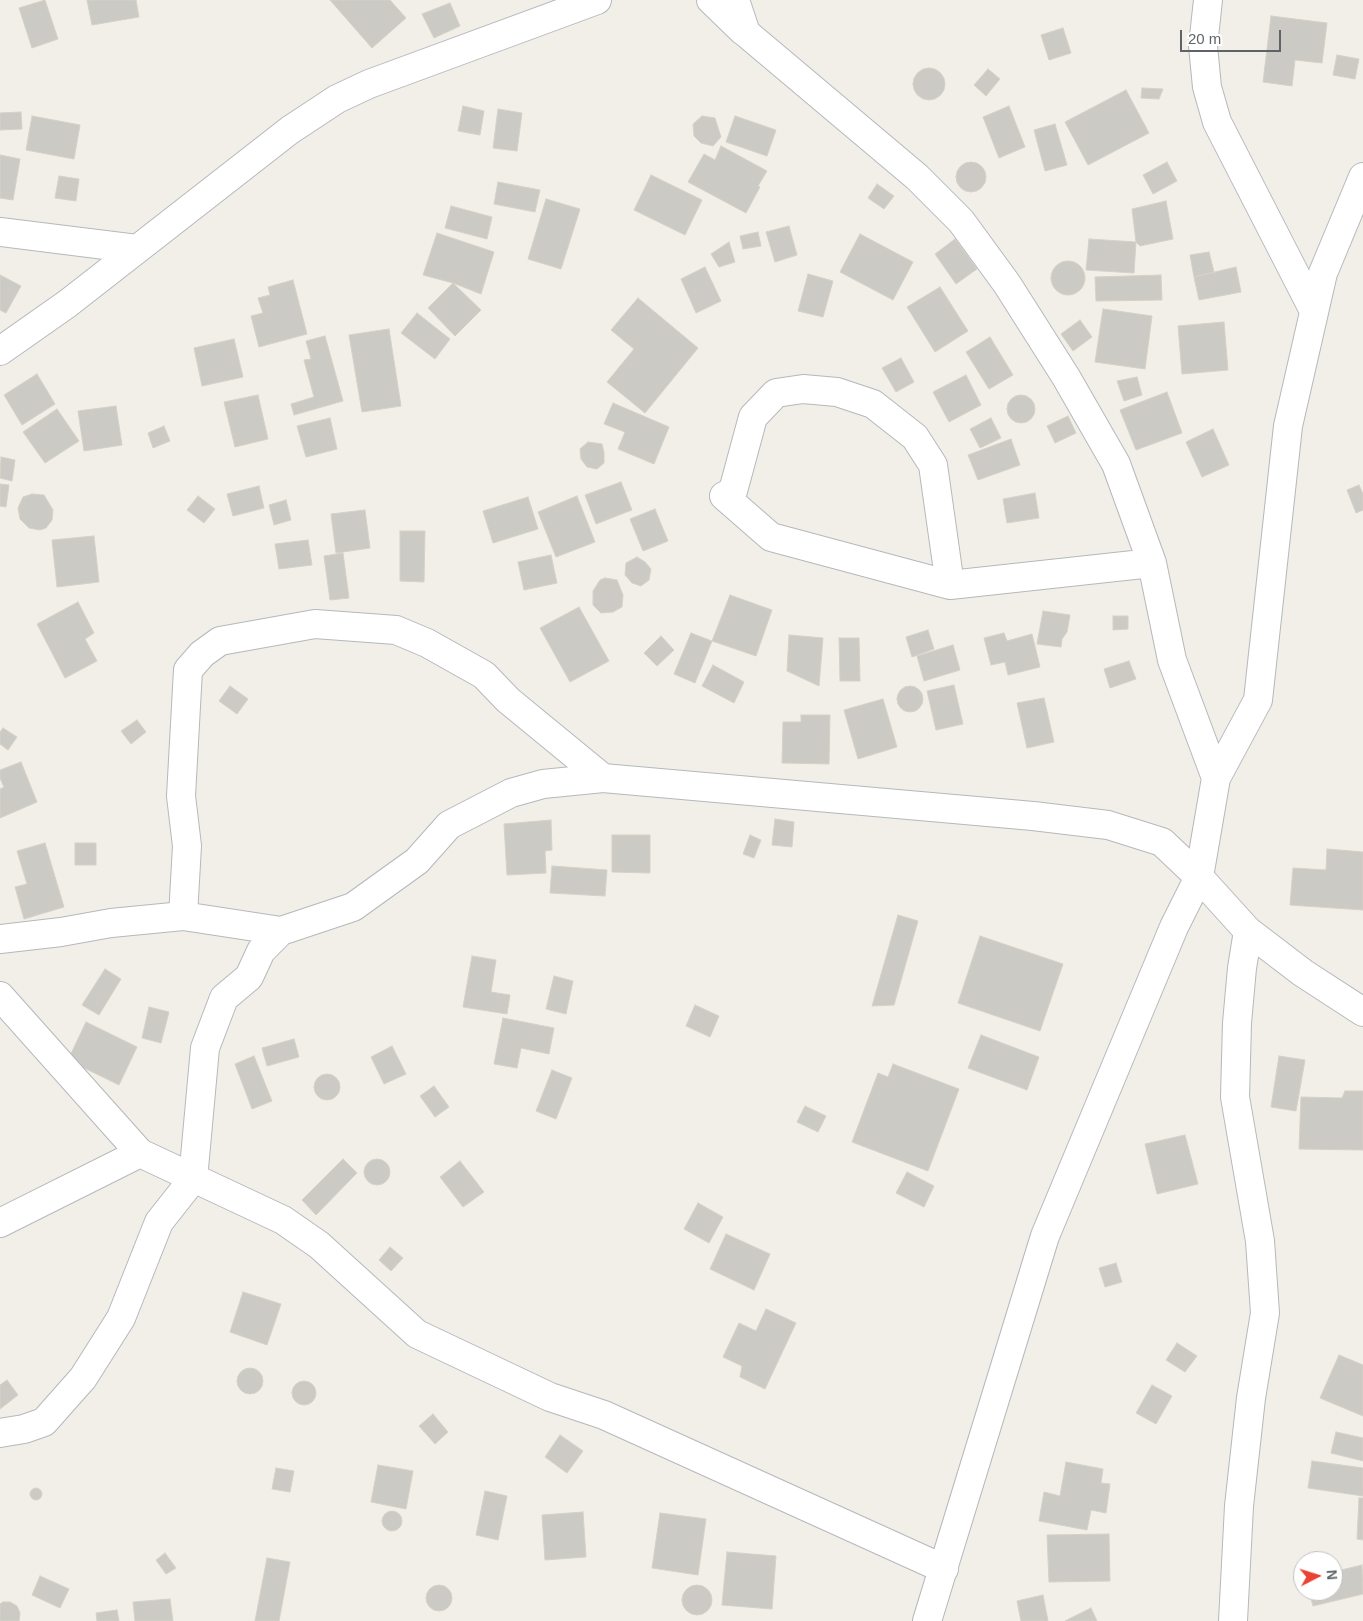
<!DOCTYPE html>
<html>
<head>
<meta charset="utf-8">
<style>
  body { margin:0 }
  #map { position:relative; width:1363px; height:1621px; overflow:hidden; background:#f1efe8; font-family:Arial,sans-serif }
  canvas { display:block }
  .north { position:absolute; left:1293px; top:1551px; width:50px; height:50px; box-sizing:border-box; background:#fff; border:1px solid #bfc1c3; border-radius:50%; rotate:85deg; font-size:14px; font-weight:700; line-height:20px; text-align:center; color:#5f6368 }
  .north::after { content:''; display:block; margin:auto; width:18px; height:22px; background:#ea4335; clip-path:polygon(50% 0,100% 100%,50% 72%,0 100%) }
  .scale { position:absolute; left:1180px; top:30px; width:101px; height:22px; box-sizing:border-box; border:2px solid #5f6368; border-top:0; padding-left:6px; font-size:15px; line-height:18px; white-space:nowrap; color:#5f6368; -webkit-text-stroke:4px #fff; paint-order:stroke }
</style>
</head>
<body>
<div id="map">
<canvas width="1363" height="1621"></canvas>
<div class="north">N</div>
<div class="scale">20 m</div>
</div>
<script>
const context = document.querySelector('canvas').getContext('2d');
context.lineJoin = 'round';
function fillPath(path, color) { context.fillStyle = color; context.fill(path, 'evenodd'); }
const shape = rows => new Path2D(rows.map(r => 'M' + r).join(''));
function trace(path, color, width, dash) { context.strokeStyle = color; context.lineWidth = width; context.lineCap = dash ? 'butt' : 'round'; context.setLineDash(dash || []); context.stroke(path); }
const building = shape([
  [45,0,58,39,32,48,19,8,45,0],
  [87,0,136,0,139,17,92,25,87,0],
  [330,0,390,0,406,18,372,48,330,0],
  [450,3,460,26,434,38,422,14,450,3],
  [1271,16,1327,23,1322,63,1295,60,1292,86,1263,82,1271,16],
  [1063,28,1071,53,1049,60,1041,35,1063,28],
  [1337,55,1359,59,1355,79,1333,75,1337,55],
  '913 84a16 16 0 1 1 32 0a16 16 0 1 1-32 0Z',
  [988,69,1000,79,986,96,974,85,988,69],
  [1142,88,1163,89,1159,99,1141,98,1142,88],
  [1126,90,1149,133,1088,165,1065,122,1126,90],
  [463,106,484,111,480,135,458,131,463,106],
  [1009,106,1025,147,999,158,983,117,1009,106],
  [498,109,522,113,517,151,493,148,498,109],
  [21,112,22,129,0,130,0,113,21,112],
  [32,116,80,125,74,159,26,150,32,116],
  [702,116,715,118,721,137,713,146,701,143,694,136,693,124,702,116],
  [735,116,776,130,767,156,726,142,735,116],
  [1055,124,1067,165,1045,171,1034,130,1055,124],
  [721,146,767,171,758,186,760,187,746,213,688,182,704,154,715,160,721,146],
  [0,155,20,159,13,200,0,198,0,155],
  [1167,162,1177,181,1153,194,1143,175,1167,162],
  '956 177a15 15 0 1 1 30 0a15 15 0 1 1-30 0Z',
  [651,175,702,200,685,235,634,210,651,175],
  [59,176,79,179,76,201,55,198,59,176],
  [498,182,540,190,535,212,494,204,498,182],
  [877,184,894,196,884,209,868,198,877,184],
  [546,199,580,209,561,269,528,259,546,199],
  [1166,201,1173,239,1140,246,1136,242,1132,209,1166,201],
  [451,206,492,217,487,239,445,228,451,206],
  [789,226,797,255,775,262,766,232,789,226],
  [758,232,761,246,743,249,740,236,758,232],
  [437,233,494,252,481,294,453,283,423,275,437,233],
  [860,234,913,262,893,300,840,272,860,234],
  [955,239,977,269,956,284,935,254,955,239],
  [1089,239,1136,242,1134,273,1086,270,1089,239],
  [729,242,735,262,719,267,711,254,729,242],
  [1209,252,1214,272,1194,277,1190,255,1209,252],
  '1051 278a17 17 0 1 1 34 0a17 17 0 1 1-34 0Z',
  [705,267,721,301,696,313,681,279,705,267],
  [1236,267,1241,292,1199,300,1194,277,1236,267],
  [808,274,833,281,823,317,798,311,808,274],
  [0,275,21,286,6,313,0,310,0,275],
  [1161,275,1162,300,1096,301,1095,277,1161,275],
  [293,280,307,334,259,347,251,316,263,313,258,298,270,295,268,287,293,280],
  [453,283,481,310,455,336,428,308,453,283],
  [940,287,968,331,935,352,907,307,940,287],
  [638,298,698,348,645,413,607,382,634,349,611,330,638,298],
  [1103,309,1152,316,1145,369,1095,362,1103,309],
  [417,313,450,339,435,359,401,333,417,313],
  [1080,320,1092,337,1073,351,1061,334,1080,320],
  [1224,322,1228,370,1182,374,1178,326,1224,322],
  [389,329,401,406,362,412,349,335,389,329],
  [325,336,343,401,294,415,291,404,314,397,304,360,311,359,306,341,325,336],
  [990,337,1013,375,989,389,966,352,990,337],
  [234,339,243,377,202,386,194,348,234,339],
  [901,358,914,382,896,392,882,368,901,358],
  [37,374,55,404,22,425,4,395,37,374],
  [966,375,981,405,949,422,933,392,966,375],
  [1137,377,1142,395,1124,401,1117,381,1137,377],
  [1167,392,1182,433,1136,450,1120,410,1167,392],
  [258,395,268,439,235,447,224,402,258,395],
  '1007 409a14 14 0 1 1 28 0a14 14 0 1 1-28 0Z',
  [613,403,669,427,654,464,618,449,625,432,604,424,613,403],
  [116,406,122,445,84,451,78,411,116,406],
  [57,409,79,441,45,463,23,432,57,409],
  [1068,416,1076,433,1055,443,1047,426,1068,416],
  [330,418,337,449,306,457,297,426,330,418],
  [991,418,1001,438,980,448,970,429,991,418],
  [164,426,170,441,153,448,148,433,164,426],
  [1213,429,1229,465,1202,477,1186,442,1213,429],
  [1011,439,1020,465,978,480,968,455,1011,439],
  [588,442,602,444,604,453,604,463,597,469,587,467,581,459,580,449,588,442],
  [1,457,15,460,12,481,0,478,1,457],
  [621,482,632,510,596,524,585,495,621,482],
  [0,484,9,485,6,507,0,506,0,484],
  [1359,485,1363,494,1363,510,1356,513,1347,490,1359,485],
  [259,486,264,508,233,516,227,494,259,486],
  [1035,493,1039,518,1007,523,1003,499,1035,493],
  [32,494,44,495,53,510,52,520,46,528,40,530,29,528,20,519,18,508,23,497,32,494],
  [198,496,215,509,204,523,187,510,198,496],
  [577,496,595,542,556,557,538,512,577,496],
  [528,497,538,529,493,543,483,511,528,497],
  [286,500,291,520,274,525,269,505,286,500],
  [655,509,668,541,643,551,630,519,655,509],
  [365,510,370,548,336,553,331,514,365,510],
  [400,531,425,531,424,582,400,581,400,531],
  [94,536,99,582,57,587,52,540,94,536],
  [308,540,312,565,279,569,275,544,308,540],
  [343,553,349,598,330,600,324,556,343,553],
  [551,555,557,583,524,590,518,562,551,555],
  [637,557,645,562,651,569,649,580,641,586,632,583,625,575,626,563,637,557],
  [605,578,617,580,623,595,622,607,613,612,601,613,593,605,593,591,600,580,605,578],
  [730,595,772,610,756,656,712,641,730,595],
  [78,602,94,633,85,639,97,661,65,678,37,624,78,602],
  [579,607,609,661,570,682,540,628,579,607],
  [1043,611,1070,615,1067,632,1062,639,1061,647,1037,644,1043,611],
  [1113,616,1128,616,1128,629,1113,630,1113,616],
  [928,630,934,649,912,657,906,637,928,630],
  [691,633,712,641,695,683,674,674,691,633],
  [1004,633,1007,641,1032,634,1040,667,1008,675,1005,662,991,665,984,638,1004,633],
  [789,635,823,638,819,686,787,671,789,635],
  [661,636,674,650,657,666,644,653,661,636],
  [839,638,859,638,860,681,840,681,839,638],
  [953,645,960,670,924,681,917,656,953,645],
  [1129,661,1136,679,1110,688,1104,669,1129,661],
  [713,665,744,682,734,703,702,686,713,665],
  [954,685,963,724,936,730,927,691,954,685],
  [230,686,248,699,237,714,219,701,230,686],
  '897 699a13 13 0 1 1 26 0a13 13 0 1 1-26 0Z',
  [1044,698,1054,742,1027,748,1017,703,1044,698],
  [883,699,897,747,858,759,844,710,883,699],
  [801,715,830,715,829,764,782,763,783,722,801,722,801,715],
  [137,720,146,732,131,744,121,731,137,720],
  [3,728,17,737,8,750,0,744,0,732,3,728],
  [21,762,37,802,0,818,0,789,4,787,0,778,0,770,21,762],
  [775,819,794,822,792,847,772,845,775,819],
  [551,820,552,850,545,851,546,873,507,875,504,824,551,820],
  [612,835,650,835,650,873,612,872,612,835],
  [750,835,761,840,754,858,743,854,750,835],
  [45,843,64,907,24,919,15,887,27,884,17,851,45,843],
  [75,843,96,843,96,865,75,865,75,843],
  [1327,849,1363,852,1363,910,1290,905,1293,868,1326,870,1327,849],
  [552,866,607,870,605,896,550,893,552,866],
  [898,915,918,921,894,1005,872,1006,898,915],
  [980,936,1063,964,1040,1031,958,1003,980,936],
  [472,956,496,960,491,992,510,995,507,1014,463,1007,472,956],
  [105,969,121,979,99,1015,82,1005,105,969],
  [554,976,573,981,566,1014,546,1009,554,976],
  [695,1005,719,1016,710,1037,686,1026,695,1005],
  [149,1007,169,1012,161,1043,142,1038,149,1007],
  [503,1018,554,1028,549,1054,521,1048,517,1068,494,1064,503,1018],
  [86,1022,137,1047,119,1085,68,1060,86,1022],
  [981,1035,1039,1057,1027,1090,968,1068,981,1035],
  [294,1039,299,1057,267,1066,262,1048,294,1039],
  [392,1046,406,1074,384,1084,371,1057,392,1046],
  [254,1056,272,1101,252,1109,235,1064,254,1056],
  [1279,1056,1305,1060,1296,1111,1271,1107,1279,1056],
  [893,1064,959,1089,928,1171,852,1142,878,1073,888,1077,893,1064],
  [552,1070,572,1078,556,1119,536,1111,552,1070],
  '314 1087a13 13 0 1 1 26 0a13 13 0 1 1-26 0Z',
  [434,1086,449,1107,435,1117,420,1096,434,1086],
  [1345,1091,1363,1091,1363,1150,1299,1149,1301,1097,1342,1098,1345,1091],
  [805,1106,826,1116,818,1132,797,1122,805,1106],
  [1185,1135,1198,1184,1157,1194,1145,1144,1185,1135],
  [343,1159,357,1173,316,1215,302,1200,343,1159],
  '364 1172a13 13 0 1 1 26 0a13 13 0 1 1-26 0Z',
  [460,1161,484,1192,463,1207,440,1177,460,1161],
  [907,1172,934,1186,924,1207,896,1193,907,1172],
  [698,1203,723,1217,709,1243,684,1229,698,1203],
  [726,1234,770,1254,754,1290,710,1269,726,1234],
  [390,1247,403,1258,391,1271,379,1260,390,1247],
  [1116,1263,1122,1282,1105,1287,1099,1268,1116,1263],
  [243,1292,281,1304,267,1345,230,1332,243,1292],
  [766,1309,796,1323,765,1389,740,1377,742,1366,723,1357,739,1323,756,1331,766,1309],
  [1177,1343,1197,1356,1185,1372,1166,1360,1177,1343],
  [1339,1355,1363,1365,1363,1416,1320,1398,1339,1355],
  '237 1381a13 13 0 1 1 26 0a13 13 0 1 1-26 0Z',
  [7,1380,18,1395,0,1409,0,1385,7,1380],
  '292 1393a12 12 0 1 1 24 0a12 12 0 1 1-24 0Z',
  [1152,1385,1172,1396,1156,1424,1136,1413,1152,1385],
  [433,1414,448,1432,435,1444,419,1426,433,1414],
  [1336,1432,1363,1438,1363,1461,1331,1453,1336,1432],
  [560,1435,583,1451,567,1473,545,1457,560,1435],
  [1312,1461,1363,1468,1363,1496,1308,1488,1312,1461],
  [1066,1462,1103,1469,1101,1483,1110,1484,1106,1513,1091,1510,1087,1530,1039,1521,1044,1492,1060,1496,1066,1462],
  [378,1465,413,1471,406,1509,371,1502,378,1465],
  [276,1468,294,1471,290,1492,272,1489,276,1468],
  '30 1494a6 6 0 1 1 12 0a6 6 0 1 1-12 0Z',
  [485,1491,507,1496,498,1540,476,1535,485,1491],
  [1359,1498,1363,1498,1363,1540,1357,1539,1359,1498],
  '382 1521a10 10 0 1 1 20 0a10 10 0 1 1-20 0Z',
  [583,1512,586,1557,545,1560,542,1515,583,1512],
  [660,1513,706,1519,698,1575,652,1568,660,1513],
  [1109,1534,1110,1581,1049,1582,1047,1535,1109,1534],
  [727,1552,776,1556,772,1609,722,1605,727,1552],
  [165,1553,176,1568,166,1574,156,1560,165,1553],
  [267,1558,290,1562,279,1621,255,1621,267,1558],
  [1362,1565,1363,1594,1313,1606,1309,1591,1333,1591,1333,1572,1362,1565],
  [40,1576,69,1589,60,1608,32,1595,40,1576],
  '682 1600a15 15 0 1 1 30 0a15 15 0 1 1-30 0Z',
  '426 1598a13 13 0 1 1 26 0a13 13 0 1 1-26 0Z',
  [1043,1595,1048,1621,1021,1621,1017,1601,1043,1595],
  [170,1599,173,1621,135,1621,133,1602,170,1599],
  [3,1602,10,1602,17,1606,20,1613,19,1621,0,1621,0,1604,3,1602],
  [1091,1608,1097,1621,1065,1621,1091,1608],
  [117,1610,119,1621,97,1621,96,1613,117,1610]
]);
fillPath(building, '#cccac5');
trace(building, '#d6d1c6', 1);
const minor = shape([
  [711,0,743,31],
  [735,0,746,33,917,177,961,221,1007,284,1066,377,1116,464,1152,563,1172,660,1216,778],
  [1208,0,1203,46,1207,87,1217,122,1314,311],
  [0,232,137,249],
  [0,351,67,304,290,130,337,99,369,84,597,0],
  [950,585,933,465,915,437,873,404,837,392,803,389,776,393,753,417,733,491,724,496,771,537,950,585,1152,563],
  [183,916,187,846,181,796,188,670,202,654,220,641,315,624,396,630,427,643,484,675,508,700,603,778],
  [0,939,61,932,111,923,183,916,281,931,353,907,417,861,449,825,511,793,543,784,603,778,1033,816,1108,825,1162,842,1199,877,1248,931,1303,973,1363,1012],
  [0,996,140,1153,283,1220,319,1245,417,1334,550,1397,604,1415,944,1569],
  [0,1223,140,1153],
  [0,1433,24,1429,44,1422,83,1378,121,1318,159,1222,193,1179,205,1048,224,998,249,977,261,951,281,931],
  [927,1621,1045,1236,1174,927,1199,877,1216,778,1258,700,1288,426,1323,273,1363,177],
  [1233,1621,1239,1506,1251,1398,1265,1313,1260,1241,1235,1097,1237,1023,1242,968,1248,931]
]);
trace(minor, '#b5b8bc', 30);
trace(minor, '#fff', 28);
</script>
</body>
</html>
